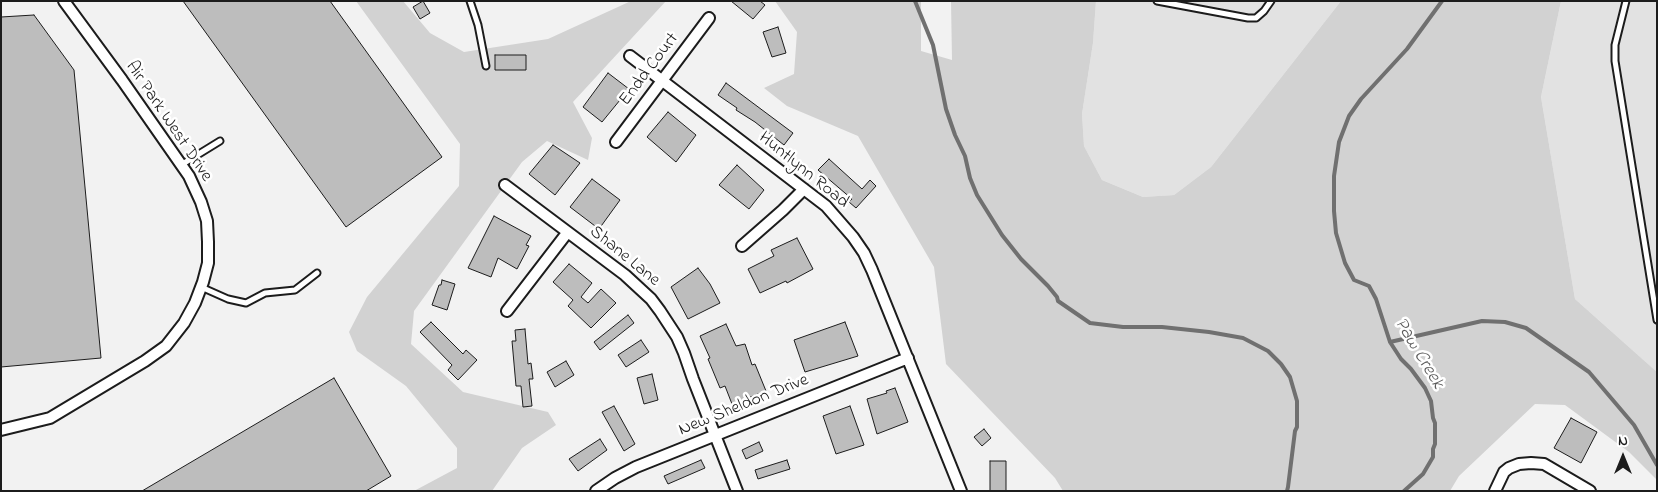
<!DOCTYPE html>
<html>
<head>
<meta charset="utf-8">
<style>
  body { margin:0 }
  #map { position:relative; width:1658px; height:492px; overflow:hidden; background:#f2f2f2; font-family:"Indie Flower",sans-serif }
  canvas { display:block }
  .frame { position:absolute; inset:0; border:2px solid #1c1c1c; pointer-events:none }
  .north { position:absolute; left:1598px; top:432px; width:50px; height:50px; -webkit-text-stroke:4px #fff; paint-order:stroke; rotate:0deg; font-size:14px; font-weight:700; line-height:20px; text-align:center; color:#1c1c1c }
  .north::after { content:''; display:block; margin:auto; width:18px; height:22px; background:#1c1c1c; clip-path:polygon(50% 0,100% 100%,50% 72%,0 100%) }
</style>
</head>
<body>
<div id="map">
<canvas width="1658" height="492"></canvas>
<div class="frame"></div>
<div class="north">N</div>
</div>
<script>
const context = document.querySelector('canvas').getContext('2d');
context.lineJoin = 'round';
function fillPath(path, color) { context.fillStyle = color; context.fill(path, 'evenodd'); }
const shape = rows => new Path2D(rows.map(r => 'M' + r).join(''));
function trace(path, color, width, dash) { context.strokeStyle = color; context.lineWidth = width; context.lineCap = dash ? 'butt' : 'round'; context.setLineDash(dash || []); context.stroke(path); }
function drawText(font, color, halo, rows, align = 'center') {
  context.font = font + ' "Indie Flower",sans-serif'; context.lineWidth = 5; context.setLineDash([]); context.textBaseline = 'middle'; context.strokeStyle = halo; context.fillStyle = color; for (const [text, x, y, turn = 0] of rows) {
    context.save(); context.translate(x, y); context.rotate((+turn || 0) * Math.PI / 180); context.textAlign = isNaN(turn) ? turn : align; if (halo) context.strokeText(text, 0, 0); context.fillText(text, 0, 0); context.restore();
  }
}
fillPath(shape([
  [1096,1,1341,1,1211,167,1174,195,1143,197,1102,180,1084,146,1082,114,1093,43],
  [1561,1,1657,1,1657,372,1575,299,1541,97]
]), '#e2e2e2');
fillPath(shape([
  [356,1,403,1,430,33,464,52,548,39,631,1,666,1,573,102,592,138,588,160,547,141,522,162,414,311,411,344,463,392,548,412,556,425,522,448,492,491,414,491,457,468,457,448,406,386,357,351,349,332,367,297,459,186,460,144],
  [775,1,921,1,921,51,952,60,951,1,1096,1,1093,43,1082,114,1084,146,1102,180,1143,197,1174,195,1211,167,1341,1,1561,1,1541,97,1575,299,1657,372,1657,480,1629,452,1565,405,1535,404,1459,476,1450,491,1063,491,1055,478,946,364,934,267,858,136,787,106,764,88,794,74,797,32]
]), '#d2d2d2');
trace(shape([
  [915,1,933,45,946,109,955,135,965,156,970,178,977,195,1002,235,1021,259,1048,286,1057,297,1058,301,1090,323,1123,327,1162,327,1209,332,1243,338,1268,351,1281,364,1290,377,1297,401,1297,427,1295,431,1288,487,1287,491],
  [1390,342,1482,321,1505,322,1526,328,1589,372,1634,425,1657,465],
  [1404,491,1423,474,1433,457,1433,449,1435,444,1435,423,1433,418,1431,401,1425,388,1411,369,1401,359,1390,342,1376,299,1369,286,1354,280,1345,263,1336,233,1334,211,1334,176,1339,142,1349,116,1361,99,1407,49,1442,1]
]), '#707070', 4);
const building = shape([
  [183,1,330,1,442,157,346,227,183,1],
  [423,1,430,13,420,19,413,7,423,1],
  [731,1,760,1,765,5,753,19,731,1],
  [34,15,74,70,101,358,1,367,1,17,34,15],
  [778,27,786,53,772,57,763,32,778,27],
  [495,55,526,55,526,70,495,70,495,55],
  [608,73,629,89,602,122,583,107,608,73],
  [726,83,793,133,784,145,755,122,736,110,737,108,718,95,726,83],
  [668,112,696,135,676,162,647,137,668,112],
  [553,145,580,163,555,195,529,174,553,145],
  [829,159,862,189,870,180,876,186,856,208,849,202,852,199,818,170,829,159],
  [737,165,764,190,749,209,719,185,737,165],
  [592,179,620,200,599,229,570,207,592,179],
  [494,216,531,236,526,245,529,246,517,269,498,258,491,277,468,268,494,216],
  [797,238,813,269,787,283,786,281,760,293,748,269,774,256,771,250,797,238],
  [569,264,592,283,581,297,588,303,601,289,616,303,591,328,568,306,573,300,553,282,569,264],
  [698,268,710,284,720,303,688,319,671,287,698,268],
  [442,280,455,284,447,310,432,305,439,285,441,285,442,280],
  [628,315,634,323,600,350,594,342,628,315],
  [431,322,463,354,466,350,477,360,458,380,448,370,452,365,420,332,431,322],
  [845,322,858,356,805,372,794,340,845,322],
  [726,324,736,346,745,344,752,365,755,364,766,391,732,404,725,386,720,388,708,359,710,358,700,336,726,324],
  [525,329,528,364,531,363,533,379,529,379,532,406,523,407,521,386,516,386,512,341,516,341,515,330,525,329],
  [641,340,649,352,626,367,618,355,641,340],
  [566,361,574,375,555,387,547,372,566,361],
  [652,374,658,400,644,404,637,378,652,374],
  [334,378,391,476,366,491,142,491,334,378],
  [895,388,908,422,877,434,867,399,887,393,886,391,895,388],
  [614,406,635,444,624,451,602,412,614,406],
  [850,406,864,445,836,454,823,416,850,406],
  [1571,418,1597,432,1581,463,1554,448,1571,418],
  [984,429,991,438,982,446,974,437,984,429],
  [600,439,607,450,578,471,569,459,600,439],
  [759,442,763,451,746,459,742,450,759,442],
  [701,460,705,468,668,484,664,476,701,460],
  [787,460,790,469,758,479,755,470,787,460],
  [990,461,1006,461,1006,491,990,491,990,461]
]);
fillPath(building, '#bdbdbd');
trace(building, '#1c1c1c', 1);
const lane = shape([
  [470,1,478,25,486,66],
  [1157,1,1248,18,1256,18,1264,11,1271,1],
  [1626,1,1615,45,1615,61,1657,320],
  [181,165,220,141],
  [201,287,228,299,246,303,265,293,295,290,317,273]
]);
const street = shape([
  [630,56,826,206,853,237,864,253,872,270,961,491],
  [616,142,709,18],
  [505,185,625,275,651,299,660,311,677,337,684,353,693,379,737,491],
  [742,246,783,210,804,189],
  [507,311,567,233],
  [1,430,50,418,145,361,166,346,184,323,195,303,203,282,208,263,208,242,207,221,201,202,189,176,122,80,64,1],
  [596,491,615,478,636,467,908,358],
  [1495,491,1504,472,1509,468,1519,464,1531,463,1544,464,1590,491]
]);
trace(lane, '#1c1c1c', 9);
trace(street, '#1c1c1c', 14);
trace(lane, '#fff', 5);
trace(street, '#fff', 10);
drawText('18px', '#1c1c1c', '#fff', [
  ["Endd Court",650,70,-53],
  ["Air Park West Drive",168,122,56],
  ["Huntlynn Road",803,171,39],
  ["Shane Lane",624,257,39],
  ["New Sheldon Drive",744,406,-22]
]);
drawText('italic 19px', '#5b5b5b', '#fff', [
  ["Paw Creek",1418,354,59]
]);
</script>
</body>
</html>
